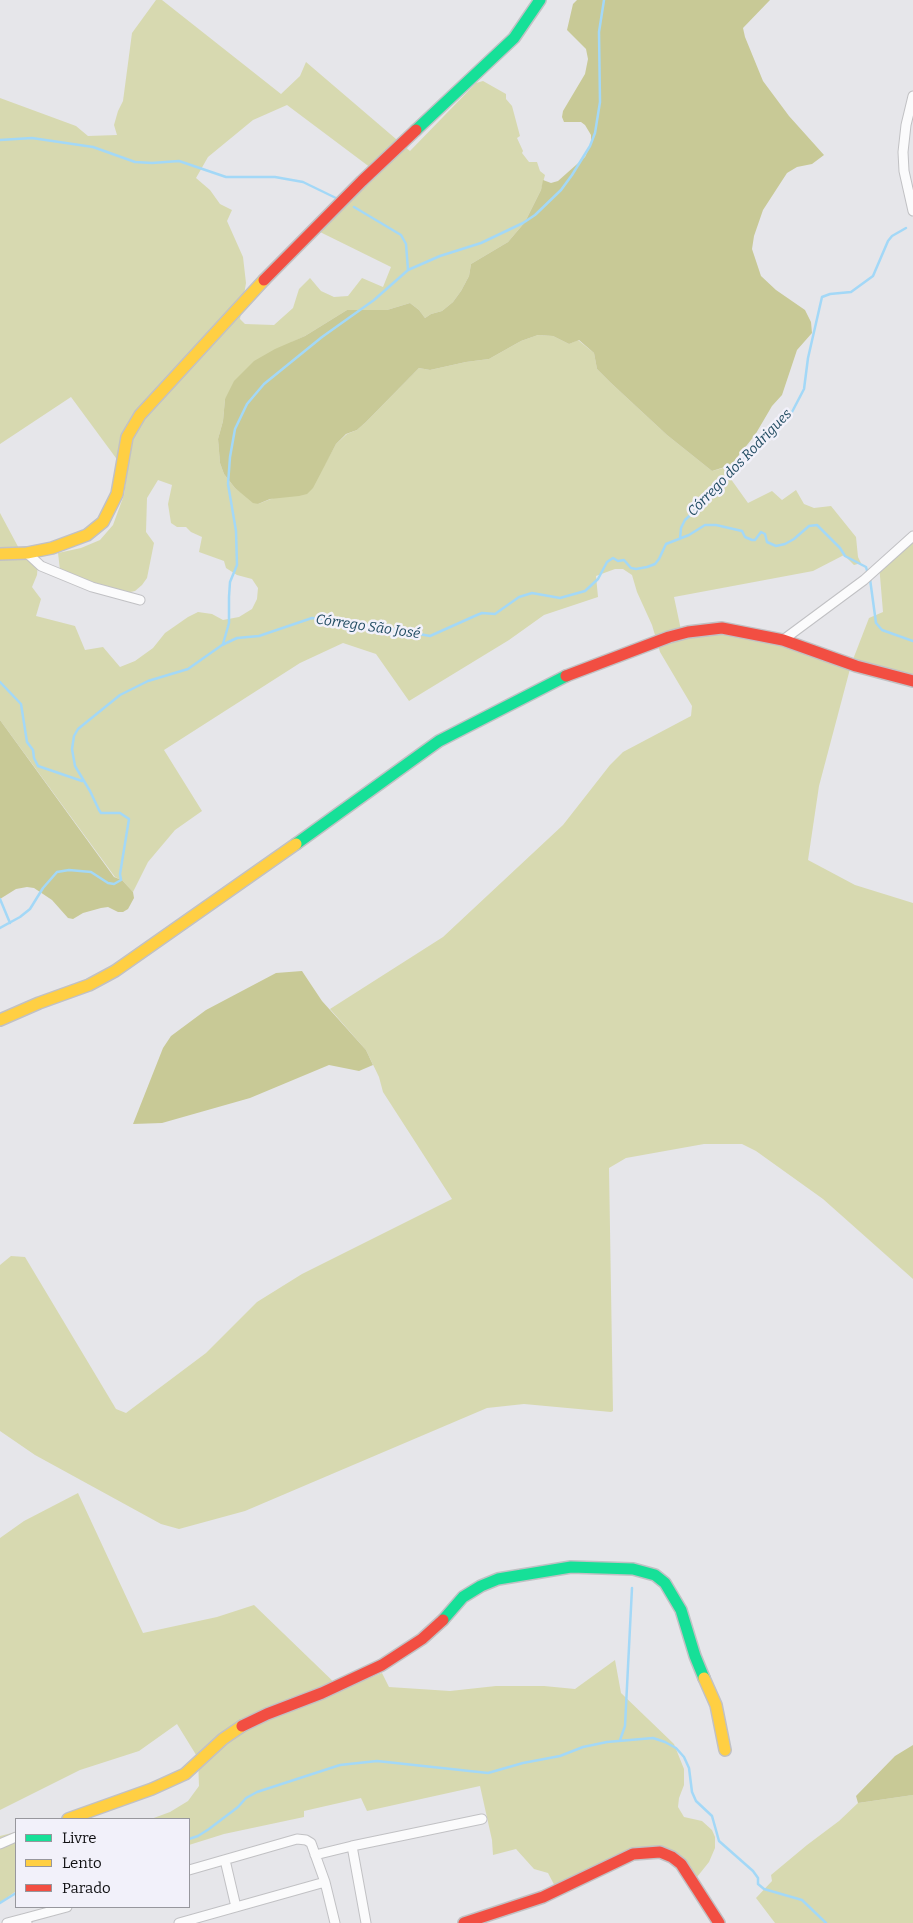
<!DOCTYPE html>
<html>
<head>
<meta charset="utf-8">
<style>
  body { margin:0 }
  #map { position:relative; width:913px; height:1923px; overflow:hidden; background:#e6e6ea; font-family:Bitter,serif }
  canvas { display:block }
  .legend { position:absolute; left:15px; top:1818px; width:175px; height:90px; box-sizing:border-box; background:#f2f1fa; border:1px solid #97979d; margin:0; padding:6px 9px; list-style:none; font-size:15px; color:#0f0f11 }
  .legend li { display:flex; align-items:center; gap:10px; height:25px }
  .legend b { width:25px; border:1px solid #97979d }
</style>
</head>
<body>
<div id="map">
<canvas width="913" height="1923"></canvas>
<ul class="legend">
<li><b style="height:6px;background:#16e098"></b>Livre</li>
<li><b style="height:6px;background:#ffcf43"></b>Lento</li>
<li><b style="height:6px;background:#f24e42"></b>Parado</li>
</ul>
</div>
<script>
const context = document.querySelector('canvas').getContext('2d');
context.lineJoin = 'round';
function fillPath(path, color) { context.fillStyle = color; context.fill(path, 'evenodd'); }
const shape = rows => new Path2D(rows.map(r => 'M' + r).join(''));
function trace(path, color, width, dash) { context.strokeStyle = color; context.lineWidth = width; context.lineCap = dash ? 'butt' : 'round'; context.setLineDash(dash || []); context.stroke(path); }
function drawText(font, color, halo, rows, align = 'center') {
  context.font = font + ' Bitter,serif'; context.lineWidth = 5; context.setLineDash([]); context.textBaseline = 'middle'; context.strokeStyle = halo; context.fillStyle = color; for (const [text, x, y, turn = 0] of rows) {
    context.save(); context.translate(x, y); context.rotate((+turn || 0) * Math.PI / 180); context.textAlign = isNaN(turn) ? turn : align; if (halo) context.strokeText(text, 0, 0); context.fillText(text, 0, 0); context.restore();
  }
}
fillPath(shape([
  [156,0,162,0,281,94,300,76,306,62,410,151,476,83,483,81,506,94,506,99,512,106,520,136,517,138,523,151,522,153,529,162,537,162,540,171,545,175,541,190,525,222,508,242,471,264,469,276,461,291,453,302,442,311,431,314,425,318,419,310,410,303,387,310,347,310,305,336,292,342,225,399,223,421,218,439,220,463,224,474,235,488,258,504,276,497,325,464,336,444,347,434,357,430,366,422,419,368,430,370,466,362,489,359,521,341,538,335,553,336,569,344,578,340,594,353,597,369,611,383,667,435,712,471,723,468,748,503,772,491,782,500,796,490,804,504,814,508,831,506,856,537,858,557,861,563,854,565,844,555,813,571,674,597,681,630,724,633,791,647,850,669,819,786,808,860,855,885,913,903,913,1279,823,1199,756,1151,742,1144,704,1144,626,1158,609,1168,613,1411,611,1412,524,1404,487,1408,245,1511,179,1529,161,1524,35,1455,0,1431,0,1265,11,1256,25,1257,116,1409,126,1413,206,1353,257,1302,302,1274,452,1199,383,1092,379,1077,366,1050,330,1009,443,937,563,825,610,765,623,752,691,716,692,706,660,652,652,625,637,592,632,575,623,569,615,569,596,576,598,597,544,615,509,640,409,701,376,654,343,643,300,663,164,750,202,811,175,830,148,862,133,892,122,880,115,877,0,720,0,513,23,556,38,562,37,575,32,587,41,599,36,616,75,626,85,650,103,647,120,667,135,661,153,648,165,633,188,617,198,612,212,614,223,620,239,617,252,609,257,599,258,588,252,579,237,575,226,568,224,561,199,552,202,537,191,532,186,527,177,527,171,523,168,504,172,485,158,480,147,498,146,532,154,543,147,578,142,585,135,591,121,594,60,570,58,553,81,548,100,540,113,525,124,495,127,473,71,397,0,444,0,98,76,126,88,136,117,135,114,125,118,111,123,101,132,33],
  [287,105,379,174,318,231,391,267,383,287,362,278,348,296,334,297,321,291,310,278,299,289,293,308,274,325,245,324,240,319,246,283,243,257,227,221,232,210,220,204,210,190,196,178,208,157,253,120],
  [913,541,913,679,852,662,869,618,883,612,879,564],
  [78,1493,143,1633,217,1617,254,1605,341,1689,382,1673,389,1687,450,1691,496,1686,544,1686,575,1689,615,1660,621,1693,674,1744,684,1769,684,1785,679,1798,678,1807,684,1817,702,1821,712,1830,715,1837,715,1848,709,1862,693,1882,670,1856,627,1858,559,1894,548,1873,534,1869,516,1849,493,1855,492,1840,480,1786,367,1811,361,1798,304,1811,304,1817,224,1834,189,1845,189,1819,151,1819,170,1812,188,1801,199,1786,198,1758,177,1724,139,1751,80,1770,0,1810,0,1538,24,1521],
  [913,1795,913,1923,775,1923,756,1898,772,1881,771,1875,807,1845,839,1821,858,1803],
  [16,1832,16,1891,0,1903,0,1836]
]), '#d7d9b0');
fillPath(shape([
  [577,0,770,0,743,28,745,37,763,81,789,116,824,155,812,164,797,167,787,173,763,210,754,236,752,249,761,276,776,290,805,310,811,322,812,333,797,350,782,395,772,406,755,435,731,465,712,471,667,435,611,383,597,369,594,353,579,340,569,344,553,336,538,335,521,341,489,359,466,362,430,370,419,368,366,422,357,430,346,434,336,444,313,488,307,494,299,496,270,499,258,504,253,503,235,488,224,474,220,463,218,439,223,421,225,399,234,381,254,361,275,349,305,336,347,310,387,310,410,303,419,310,425,318,431,314,442,311,453,302,461,291,469,276,471,264,508,242,525,222,541,190,543,180,551,183,558,181,585,157,591,144,591,135,585,125,581,122,564,122,562,117,563,111,585,74,588,59,586,49,567,30,573,4],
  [0,720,114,877,122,880,133,892,134,898,128,909,123,912,118,912,108,907,101,908,83,913,73,919,68,918,52,900,34,888,27,887,16,889,0,899],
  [302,971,322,1001,366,1050,373,1065,359,1071,329,1065,250,1098,162,1123,133,1124,163,1048,171,1036,206,1010,276,973],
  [913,1745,913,1795,858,1803,856,1796,895,1756]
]), '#c8c996');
trace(shape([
  [0,140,32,138,93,147,135,162,152,163,179,161,226,177,275,177,303,182,338,199],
  [354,207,401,235,406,244,408,270],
  [680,539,681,528,685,520,717,490,730,473,761,438,773,430,792,412,804,389,808,358,822,297,830,294,851,292,873,276,888,241,892,236,906,228],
  [870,579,876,623,882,630,913,641],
  [223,644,229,623,229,597,230,582,237,565,236,531,228,484,230,457,235,429,247,404,264,384,322,337,374,300,408,270,440,256,481,243,523,223,535,215,561,190,572,175,590,146,595,133,600,102,599,32,604,0],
  [0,682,21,704,27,742,33,750,34,758,38,766,82,781],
  [0,899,10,923],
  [0,928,20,917,30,909,43,888,57,872,69,870,91,872,108,883,114,884,121,880,120,874,129,819,120,813,101,813,99,810,90,791,75,766,72,749,74,736,78,729,120,695,148,681,188,669,222,645,237,638,259,636,312,618,387,628,430,636,477,615,482,613,495,614,519,597,532,593,560,598,585,591,598,579,607,562,613,558,618,561,624,560,631,568,636,569,647,567,655,564,659,559,666,544,689,535,705,525,716,525,742,531,745,537,752,540,755,540,761,532,765,534,767,542,776,546,785,544,794,539,809,526,817,525,840,548,845,556,866,567,868,574],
  [620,1740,625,1726,632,1588],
  [189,1839,198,1836,209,1829,238,1807,246,1798,257,1792,340,1765,377,1761,488,1773,523,1763,560,1756,583,1747,607,1742,653,1738,665,1742,676,1748,684,1757,689,1768,692,1792,696,1801,712,1816,719,1841,753,1871,758,1878,758,1884,764,1889,802,1900,826,1923],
  [0,1903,16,1893]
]), '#a3d8f7', 2.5);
const street = shape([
  [913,96,906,125,903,152,904,171,913,211],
  [27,553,41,566,92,587,140,600],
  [783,640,864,580,913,536],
  [0,1844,16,1837],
  [315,1855,352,1846],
  [225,1860,236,1907],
  [189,1870,297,1839,306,1840,311,1843,325,1882,335,1923],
  [7,1923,26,1918],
  [27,1923,26,1918,67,1907],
  [179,1923,325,1882],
  [366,1923,352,1846,482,1819]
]);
const fast = shape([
  [416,130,514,38,540,0],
  [296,844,439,741,566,676],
  [443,1620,463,1597,481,1586,498,1579,571,1567,633,1569,655,1575,665,1583,681,1610,695,1656,704,1678]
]);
const slow = shape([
  [0,554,27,553,52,548,87,535,103,522,117,494,127,437,140,415,264,280],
  [0,1020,39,1003,89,985,115,971,296,844],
  [704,1678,716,1705,725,1750],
  [68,1819,152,1789,185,1774,223,1739,242,1726]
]);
const jam = shape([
  [264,280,362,181,416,130],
  [566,676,669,637,688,632,722,628,783,640,856,666,913,681],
  [242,1726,267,1714,322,1693,382,1665,422,1639,443,1620],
  [464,1923,543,1897,633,1854,660,1852,672,1857,681,1864,719,1923]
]);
trace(street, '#c1c1c4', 11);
trace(fast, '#c1c1c4', 14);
trace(slow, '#c1c1c4', 14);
trace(jam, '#c1c1c4', 14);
trace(street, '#fbfbfc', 9);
trace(fast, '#16e098', 11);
trace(slow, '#ffcf43', 11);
trace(jam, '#f24e42', 11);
drawText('italic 14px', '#204b61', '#f2f1fa', [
  ["Córrego dos Rodrigues",740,463,-46],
  ["Córrego São José",368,627,8]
]);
</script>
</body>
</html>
